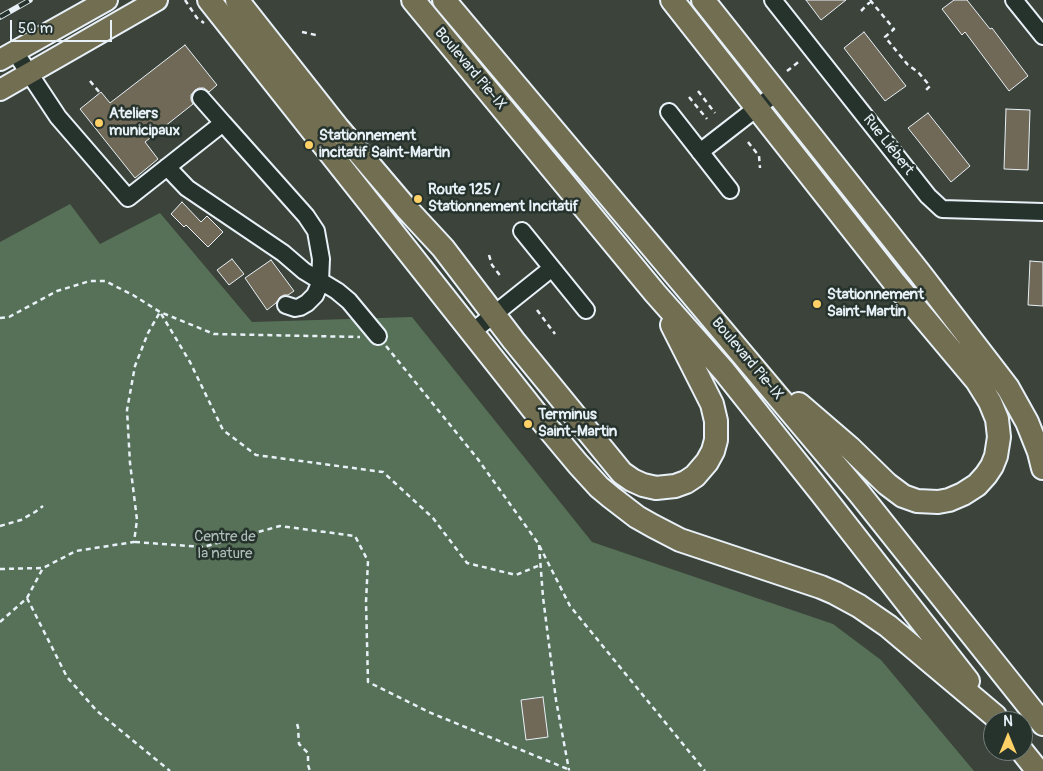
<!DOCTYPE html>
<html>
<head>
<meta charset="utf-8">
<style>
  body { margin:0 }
  #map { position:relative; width:1043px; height:771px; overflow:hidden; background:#3c433a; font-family:Pangolin,sans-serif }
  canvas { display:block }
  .north { position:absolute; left:983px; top:711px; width:50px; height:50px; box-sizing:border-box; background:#26332d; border:1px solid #747f7e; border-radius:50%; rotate:0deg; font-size:14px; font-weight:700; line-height:20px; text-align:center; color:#e8f1f8 }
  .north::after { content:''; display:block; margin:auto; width:18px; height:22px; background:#ffd166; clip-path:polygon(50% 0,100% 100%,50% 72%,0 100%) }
  .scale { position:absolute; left:10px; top:20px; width:102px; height:22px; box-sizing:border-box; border:2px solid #e8f1f8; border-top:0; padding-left:6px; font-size:15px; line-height:18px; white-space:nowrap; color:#e8f1f8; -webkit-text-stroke:4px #26332d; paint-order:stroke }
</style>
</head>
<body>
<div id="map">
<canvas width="1043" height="771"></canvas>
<div class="north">N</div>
<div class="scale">50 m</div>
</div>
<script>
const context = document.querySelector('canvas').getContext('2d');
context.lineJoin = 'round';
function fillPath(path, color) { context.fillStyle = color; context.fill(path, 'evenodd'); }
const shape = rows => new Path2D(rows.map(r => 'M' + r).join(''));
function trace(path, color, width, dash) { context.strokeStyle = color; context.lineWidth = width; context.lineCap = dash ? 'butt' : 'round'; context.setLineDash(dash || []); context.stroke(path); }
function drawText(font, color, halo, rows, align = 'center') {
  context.font = font + ' Pangolin,sans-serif'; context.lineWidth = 5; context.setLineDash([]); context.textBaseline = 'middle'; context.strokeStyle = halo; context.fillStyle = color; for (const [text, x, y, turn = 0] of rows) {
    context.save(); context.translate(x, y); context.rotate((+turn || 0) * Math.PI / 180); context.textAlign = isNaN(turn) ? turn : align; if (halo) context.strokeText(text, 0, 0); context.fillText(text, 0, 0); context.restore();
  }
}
fillPath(shape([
  [70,204,100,244,160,213,252,322,412,317,592,542,833,624,881,660,974,771,0,771,0,242]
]), '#567158');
const building = shape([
  [806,0,846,0,821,20,806,0],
  [954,0,967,0,990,29,992,28,1028,76,1009,91,965,32,962,35,942,9,954,0],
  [864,32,906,86,885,101,844,48,864,32],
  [185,45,217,85,209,92,204,88,199,88,195,90,191,95,191,100,193,104,145,142,158,159,135,178,80,109,101,92,110,103,185,45],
  [1006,109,1030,110,1028,170,1004,169,1006,109],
  [928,113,970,166,951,182,908,128,928,113],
  [182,202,201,222,207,216,223,232,208,247,186,225,184,227,171,214,182,202],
  [232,259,244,274,229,285,217,270,232,259],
  [271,260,294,291,288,295,284,295,280,297,276,303,267,310,245,278,271,260],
  [1030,261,1043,262,1043,306,1028,305,1030,261],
  [543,697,548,737,526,740,521,700,543,697]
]);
fillPath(building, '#706958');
trace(building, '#e8f1f8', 1);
const minor = shape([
  [773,0,928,196,942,209,1043,212],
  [1014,0,1043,36],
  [15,52,58,117,128,198,223,123,306,216,316,231,321,259,320,281,318,288,315,295,307,303,300,307,295,308,286,305],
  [201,98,223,123],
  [669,112,730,190],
  [700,152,776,93],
  [167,167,187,188,283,253,304,271,337,291,349,301,378,336],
  [522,231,586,310],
  [472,332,552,268]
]);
const major = shape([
  [0,60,107,0],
  [0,90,157,0]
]);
const highway = shape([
  [209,0,543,422,578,464,599,487,611,497,637,517,653,526,680,540,821,587,835,593,859,606,888,626,995,716],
  [237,0,338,128,406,208,443,248,514,341,617,467,622,473,632,480,643,485,656,488,675,486,686,482,695,476,707,462,713,451,716,440,716,421,712,404,672,325],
  [413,0,655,293,724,371,822,494,968,681],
  [444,0,859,493,1043,724],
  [672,0,894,282,977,381,990,402,997,419,999,437,996,456,992,466,986,475,977,485,963,494,949,500,938,502,917,501,903,496,887,484,849,447,799,404],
  [703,0,919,272,1008,388,1027,422,1039,452,1043,468],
  [1022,751,1038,771]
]);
trace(minor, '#e8f1f8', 20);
trace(major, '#e8f1f8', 24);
trace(highway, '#e8f1f8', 26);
trace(shape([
  [185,0,197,18,204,23],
  [870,0,894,29,885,37,908,65,918,72,930,86,925,91],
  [861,11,871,1],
  [302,32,316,35],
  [787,71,801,60],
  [90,81,100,93],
  [698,91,715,113],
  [689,97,707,119],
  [748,142,759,156,760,168],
  [489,255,492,265,502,278],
  [537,310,555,334],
  [0,318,9,317,57,291,90,281,105,281,133,295,160,312,214,334,360,337],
  [386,346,477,458,538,543,570,606,705,771],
  [0,526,21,520,35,512,43,506],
  [135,542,203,547,280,526,355,536,368,561,366,602,368,682,431,713,570,770,569,771],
  [539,545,543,597,556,700,569,770],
  [0,569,43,568,76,551,134,542,137,520,130,463,127,410,135,366,148,333,160,312,190,362,223,430,256,455,383,472,433,518,467,563,516,575,540,565],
  [27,598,67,677,97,711,170,771],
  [0,622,27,598,43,568],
  [297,724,298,727,299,744,308,753,308,765,310,771]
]), '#e8f1f8', 2.5, [5, 4]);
trace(minor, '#26332d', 16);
trace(major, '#726e52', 20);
trace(highway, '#726e52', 22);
const rail = shape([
  [0,17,30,0]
]);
trace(rail, '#e8f1f8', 5.5);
trace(rail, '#26332d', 4, [11]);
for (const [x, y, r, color] of [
  [99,123,5,"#ffd166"],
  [309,145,5,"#ffd166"],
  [418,199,5,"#ffd166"],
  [817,304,5,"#ffd166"],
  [528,424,5,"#ffd166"]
]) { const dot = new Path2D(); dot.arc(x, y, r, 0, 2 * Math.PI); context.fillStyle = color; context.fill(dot); trace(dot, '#26332d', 2); }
drawText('15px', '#e8f1f8', '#26332d', [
  ["Boulevard Pie-IX",470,69,50],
  ["Rue Liébert",888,145,52],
  ["Boulevard Pie-IX",747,359,50]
]);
drawText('bold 15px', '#e8f1f8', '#26332d', [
  ["Ateliers",109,114],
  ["municipaux",109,131],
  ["Stationnement",319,136],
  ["incitatif Saint-Martin",319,153],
  ["Route 125 /",428,190],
  ["Stationnement Incitatif",428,207],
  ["Stationnement",827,295],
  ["Saint-Martin",827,312],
  ["Terminus",538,415],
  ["Saint-Martin",538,432]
], 'left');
drawText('15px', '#aebeb8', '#26332d', [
  ["Centre de",225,537],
  ["la nature",225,554]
]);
</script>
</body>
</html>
